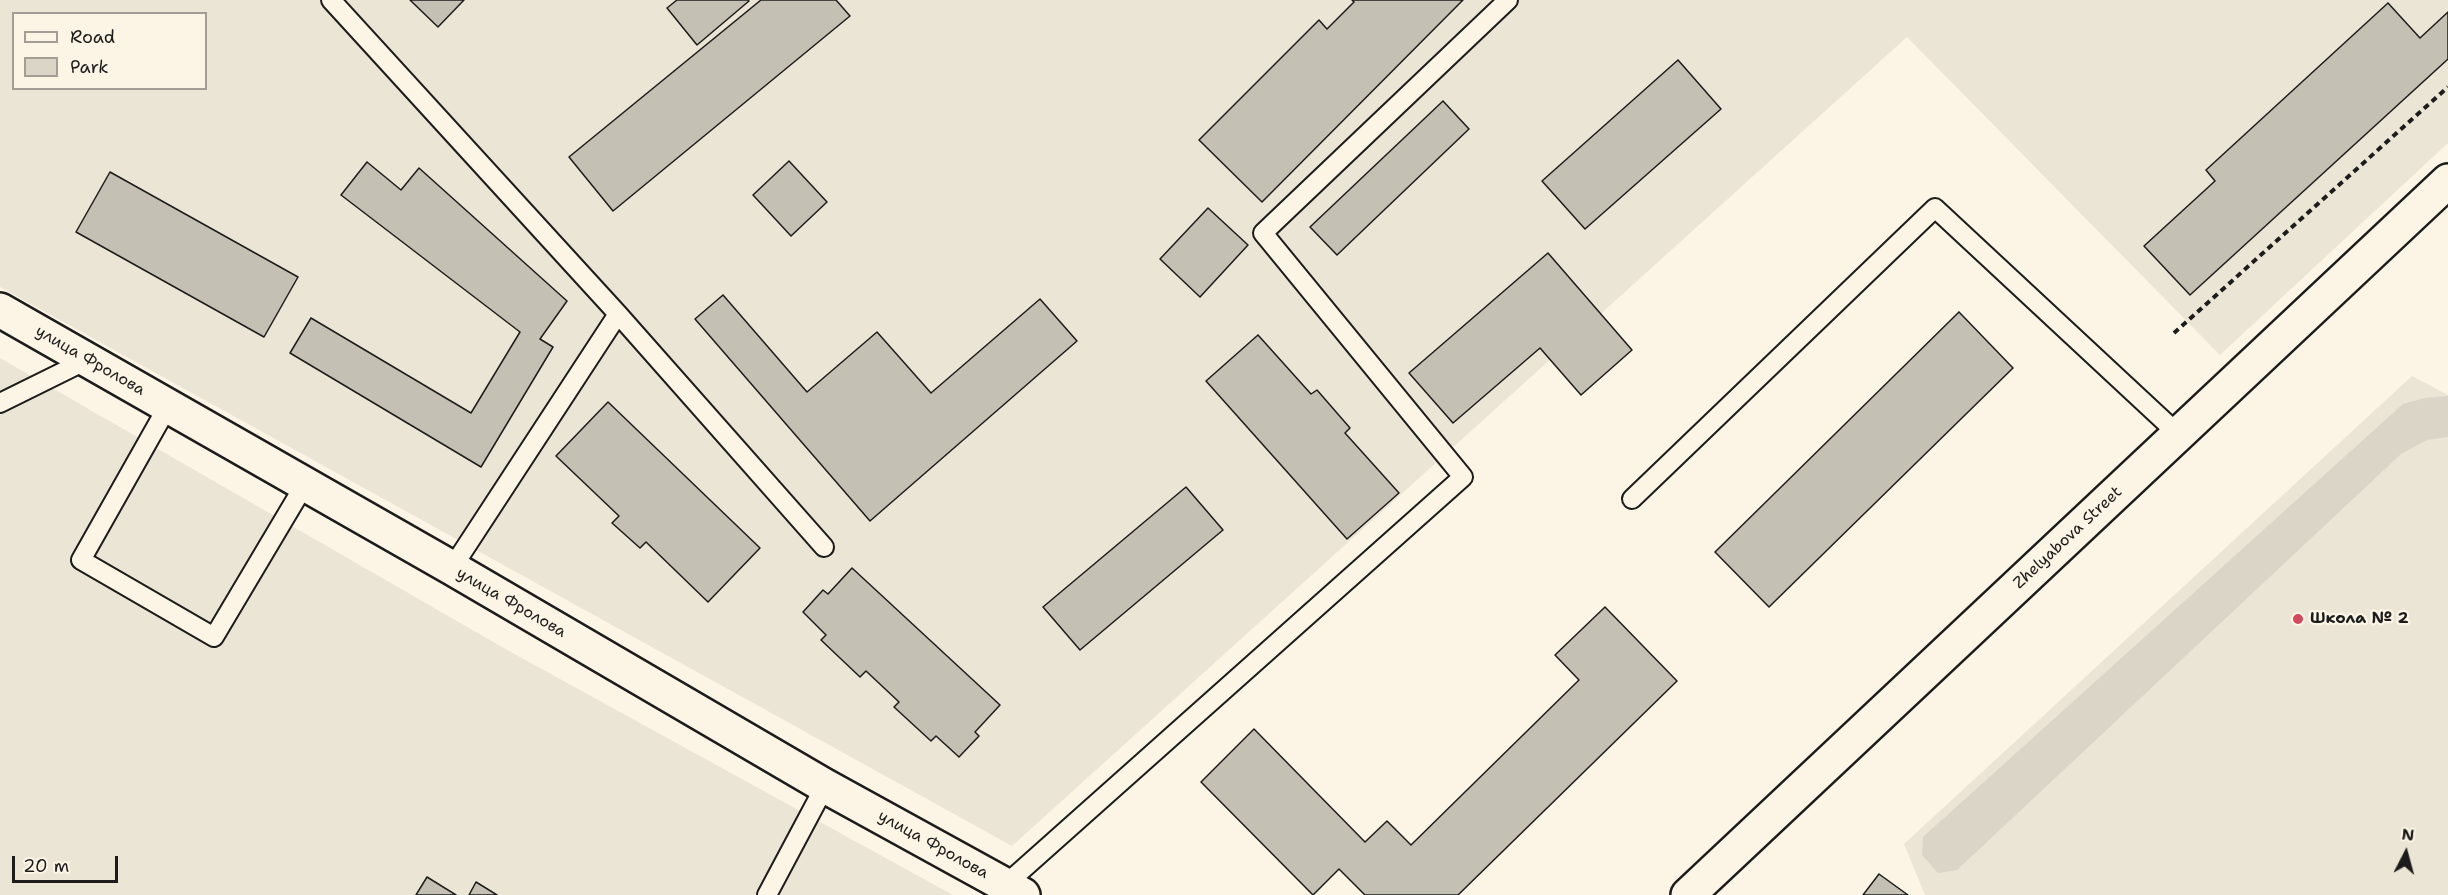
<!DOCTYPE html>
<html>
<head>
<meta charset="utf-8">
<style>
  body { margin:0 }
  #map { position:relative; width:2448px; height:895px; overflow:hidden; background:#fcf5e5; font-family:"Shantell Sans",sans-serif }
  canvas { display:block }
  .legend { position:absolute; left:12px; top:12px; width:195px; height:78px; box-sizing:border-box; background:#fcf5e5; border:2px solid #a29e95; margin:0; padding:8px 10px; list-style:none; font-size:18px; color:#1c1c1c }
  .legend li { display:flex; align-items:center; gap:12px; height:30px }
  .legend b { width:30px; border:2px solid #a29e95 }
  .north { position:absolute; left:2376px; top:823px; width:60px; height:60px; -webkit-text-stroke:4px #fcf5e5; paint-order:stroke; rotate:6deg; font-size:16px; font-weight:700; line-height:24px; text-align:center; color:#1c1c1c }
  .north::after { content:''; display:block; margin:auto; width:21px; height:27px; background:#1c1c1c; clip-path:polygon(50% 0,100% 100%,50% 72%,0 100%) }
  .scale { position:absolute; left:12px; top:856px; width:106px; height:27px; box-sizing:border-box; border:3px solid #1c1c1c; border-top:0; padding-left:8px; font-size:18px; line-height:21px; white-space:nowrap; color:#1c1c1c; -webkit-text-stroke:4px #fcf5e5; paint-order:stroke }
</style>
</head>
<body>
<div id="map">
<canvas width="2448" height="895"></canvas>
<ul class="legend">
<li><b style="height:8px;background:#fcf5e5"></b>Road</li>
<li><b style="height:16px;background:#dbd5c8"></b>Park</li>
</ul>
<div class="north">N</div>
<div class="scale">20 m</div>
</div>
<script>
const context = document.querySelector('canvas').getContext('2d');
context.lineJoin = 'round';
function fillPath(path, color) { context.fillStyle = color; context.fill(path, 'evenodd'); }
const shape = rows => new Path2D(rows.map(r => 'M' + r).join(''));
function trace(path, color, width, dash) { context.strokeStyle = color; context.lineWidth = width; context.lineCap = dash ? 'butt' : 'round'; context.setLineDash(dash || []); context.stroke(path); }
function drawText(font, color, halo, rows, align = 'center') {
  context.font = font + ' "Shantell Sans",sans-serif'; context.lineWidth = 4.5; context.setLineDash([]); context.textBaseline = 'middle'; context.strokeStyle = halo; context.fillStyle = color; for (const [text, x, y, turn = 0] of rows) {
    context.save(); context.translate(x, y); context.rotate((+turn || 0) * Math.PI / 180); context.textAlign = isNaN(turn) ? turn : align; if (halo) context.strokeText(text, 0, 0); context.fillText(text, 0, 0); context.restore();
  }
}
fillPath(shape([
  [0,0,2448,0,2448,143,2220,355,1907,37,1012,846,0,287],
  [14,14,206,14,206,88,14,88],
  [0,358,509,651,953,895,0,895],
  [2412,376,2448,395,2448,895,1925,895,1904,844]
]), '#ebe5d6');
fillPath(shape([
  [2448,396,2448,437,2427,440,2401,454,1957,870,1938,873,1922,855,1923,837,2403,404,2425,398]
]), '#dbd5c8');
const building = shape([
  [410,0,464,0,438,27,410,0],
  [677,0,748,0,749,1,697,45,667,8,677,0],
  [761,0,836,0,850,16,613,211,569,157,761,0],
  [1352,0,1463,0,1262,202,1199,140,1319,20,1327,29,1354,2,1352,0],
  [2388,3,2420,38,2448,12,2448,59,2190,295,2144,246,2215,181,2206,170,2388,3],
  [1678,60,1721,109,1585,229,1542,181,1678,60],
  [1443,101,1469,129,1337,255,1310,227,1443,101],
  [789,161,827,202,791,236,753,195,789,161],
  [367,162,401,190,419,168,567,301,540,339,553,347,481,467,290,353,311,318,471,413,520,332,341,195,367,162],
  [110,172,298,277,264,337,76,232,110,172],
  [1208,208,1248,245,1200,297,1160,259,1208,208],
  [1548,253,1632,350,1581,395,1540,348,1453,423,1409,373,1548,253],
  [723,295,807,392,877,332,931,393,1040,299,1077,341,870,521,695,319,723,295],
  [1959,312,2013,368,1769,607,1715,552,1959,312],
  [1258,335,1311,394,1317,390,1350,428,1345,433,1399,493,1347,539,1206,381,1258,335],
  [608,402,760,548,708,602,646,542,640,548,612,523,619,516,556,456,608,402],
  [1186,487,1223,530,1080,650,1043,607,1186,487],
  [852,568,1000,705,975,732,979,736,959,757,936,736,931,741,894,707,899,702,866,671,860,677,821,640,826,635,803,612,823,590,828,594,852,568],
  [1605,607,1677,681,1458,895,1365,895,1339,869,1313,895,1201,782,1254,729,1365,842,1387,821,1411,845,1579,680,1555,655,1605,607],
  [1879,874,1908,895,1863,895,1879,874],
  [427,877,456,895,416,895,427,877],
  [476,882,497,895,469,895,476,882]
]);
fillPath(building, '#c4c0b3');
trace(building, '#1c1c1c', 1.5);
const lane = shape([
  [331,0,618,314,824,547],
  [0,403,87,360],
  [168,406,81,560,214,637,305,484],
  [1632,499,1935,208,2178,434],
  [452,568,618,314],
  [1005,885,1463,477,1263,233,1508,0],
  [767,895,825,786]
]);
const secondary = shape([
  [0,310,452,568,825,786,1023,895],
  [1688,895,2448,181]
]);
trace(lane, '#1c1c1c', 22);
trace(secondary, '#1c1c1c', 38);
trace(shape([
  [2174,333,2448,87]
]), '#1c1c1c', 4, [6, 4.5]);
trace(lane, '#fcf5e5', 18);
trace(secondary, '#fcf5e5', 33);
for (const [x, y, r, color] of [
  [2298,619,6,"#d1495b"]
]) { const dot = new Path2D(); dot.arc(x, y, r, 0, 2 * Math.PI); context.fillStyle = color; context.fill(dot); trace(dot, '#fcf5e5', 2); }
drawText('16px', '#1c1c1c', '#fcf5e5', [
  ["улица Фролова",90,361,30],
  ["Zhelyabova Street",2068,538,-43],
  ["улица Фролова",511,603,30],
  ["улица Фролова",933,845,29]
]);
drawText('bold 16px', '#1c1c1c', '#fcf5e5', [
  ["Школа № 2",2310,619]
], 'left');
</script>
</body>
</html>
